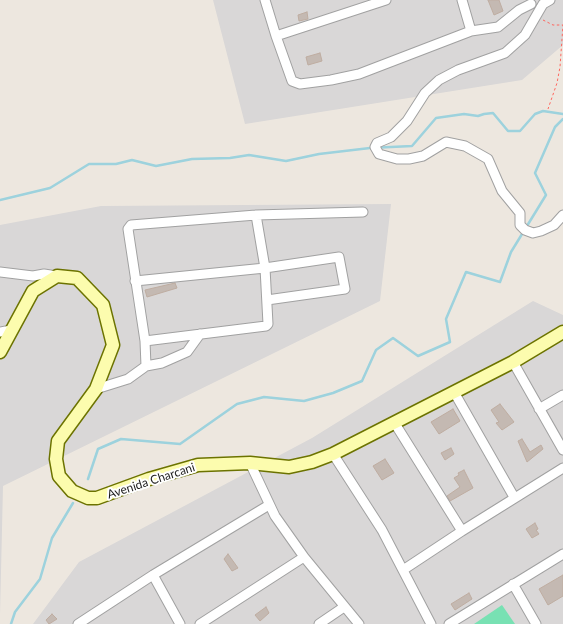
<!DOCTYPE html>
<html>
<head>
<meta charset="utf-8">
<style>
  body { margin:0 }
  canvas { display:block; background:#ede7df }
</style>
</head>
<body>
<canvas width="563" height="624"></canvas>
<script>
const context = document.querySelector('canvas').getContext('2d');
context.lineJoin = 'round';
function fillPath(path, color) { context.fillStyle = color; context.fill(path, 'evenodd'); }
const shape = rows => new Path2D(rows.map(r => 'M' + r).join(''));
function trace(path, color, width, dash) { context.strokeStyle = color; context.lineWidth = width; context.lineCap = dash ? 'butt' : 'round'; context.setLineDash(dash || []); context.stroke(path); }
function drawText(font, color, halo, rows, align = 'center') {
  context.font = font + ' Lato,sans-serif'; context.lineWidth = 4; context.setLineDash([]); context.textBaseline = 'middle'; context.strokeStyle = halo; context.fillStyle = color; for (const [text, x, y, turn = 0] of rows) {
    context.save(); context.translate(x, y); context.rotate((+turn || 0) * Math.PI / 180); context.textAlign = isNaN(turn) ? turn : align; if (halo) context.strokeText(text, 0, 0); context.fillText(text, 0, 0); context.restore();
  }
}
fillPath(shape([
  [213,0,563,0,563,45,522,80,245,124],
  [391,204,380,301,3,486,0,615,0,225,101,206],
  [533,301,563,315,563,624,33,624,79,562,312,438]
]), '#d9d7d7');
fillPath(shape([
  [502,605,515,624,474,624]
]), '#78e1b3');
trace(shape([
  [0,200,50,188,89,164,116,164,132,160,156,166,192,159,230,158,249,155,286,161,319,154,370,148,412,146,436,118,464,114,478,116,484,114,493,113,508,131,520,131,535,114,543,111,563,114],
  [88,479,98,449,121,439,180,444,237,404,264,397,304,401,333,393,362,381,376,350,393,338,418,356,450,342,446,319,466,272,500,282,511,252,546,195,535,173,555,127,563,119],
  [11,624,15,612,40,579,52,538,73,503]
]), '#9dd2dd', 2.5);
const building = shape([
  [488,0,499,0,503,11,494,15,488,0],
  [307,12,308,19,299,21,298,15,307,12],
  [320,53,322,61,308,65,306,57,320,53],
  [175,283,177,288,147,297,145,290,175,283],
  [500,404,514,422,502,430,496,423,499,422,491,410,500,404],
  [453,409,460,421,439,434,431,422,453,409],
  [522,439,530,452,541,445,543,449,527,462,518,441,522,439],
  [451,448,454,454,445,460,441,453,451,448],
  [385,459,394,473,382,480,373,466,385,459],
  [464,470,473,488,450,501,447,496,460,487,454,478,459,475,458,473,464,470],
  [535,523,538,529,536,530,539,534,532,538,526,529,535,523],
  [228,554,238,568,232,571,224,559,228,554],
  [563,575,563,596,548,605,539,589,563,575],
  [469,593,472,599,455,610,451,604,469,593],
  [266,607,269,613,260,621,255,615,266,607],
  [52,614,57,619,49,624,46,620,52,614]
]);
fillPath(building, '#c4b9b2');
trace(building, '#bfada1', 1);
const street = shape([
  [265,0,276,36,292,81,300,84,331,80,359,74,471,31,498,27,519,10,531,4],
  [462,0,471,31],
  [550,0,543,4,525,35,505,53,458,70,439,80,425,93,407,121,391,137,377,143,375,147,379,154,397,159,409,159,423,156,446,142,465,146,488,159,502,191,520,213,520,225,525,230,533,233,541,231,554,225,563,215],
  [276,36,386,0],
  [0,272,33,276,44,274,57,276],
  [135,281,265,268,339,257,345,289,267,300],
  [0,332,11,330],
  [145,341,266,326,268,324,265,268,256,215],
  [513,362,563,450],
  [146,366,162,363,187,352,200,334],
  [96,389,128,379,146,366,145,341,128,229,131,225,256,215,363,212],
  [454,392,514,497],
  [539,409,563,395],
  [394,422,462,531],
  [333,454,382,530,431,624],
  [250,463,275,516,304,557,359,624],
  [403,570,462,531,563,468],
  [153,575,180,624],
  [513,584,536,624],
  [78,624,153,575,269,505],
  [200,624,304,557],
  [319,624,344,607],
  [449,624,563,554]
]);
const secondary = shape([
  [0,352,33,291,57,276,77,278,103,305,113,345,96,389,58,441,56,459,59,476,72,491,88,498,97,498,149,479,198,465,250,463,289,467,312,462,333,454,513,362,563,332]
]);
trace(street, '#a1a1a1', 11);
trace(secondary, '#6c7300', 15);
trace(shape([
  [543,20,553,25,563,25,560,67,557,83,548,109]
]), '#ff665e', 1, [2.5, 2.5]);
trace(street, '#fff', 9);
trace(secondary, '#fcfcae', 12);
drawText('12px', '#1a1a1a', '#fff', [
  ["Avenida Charcani",151,481,-18]
]);
</script>
</body>
</html>
